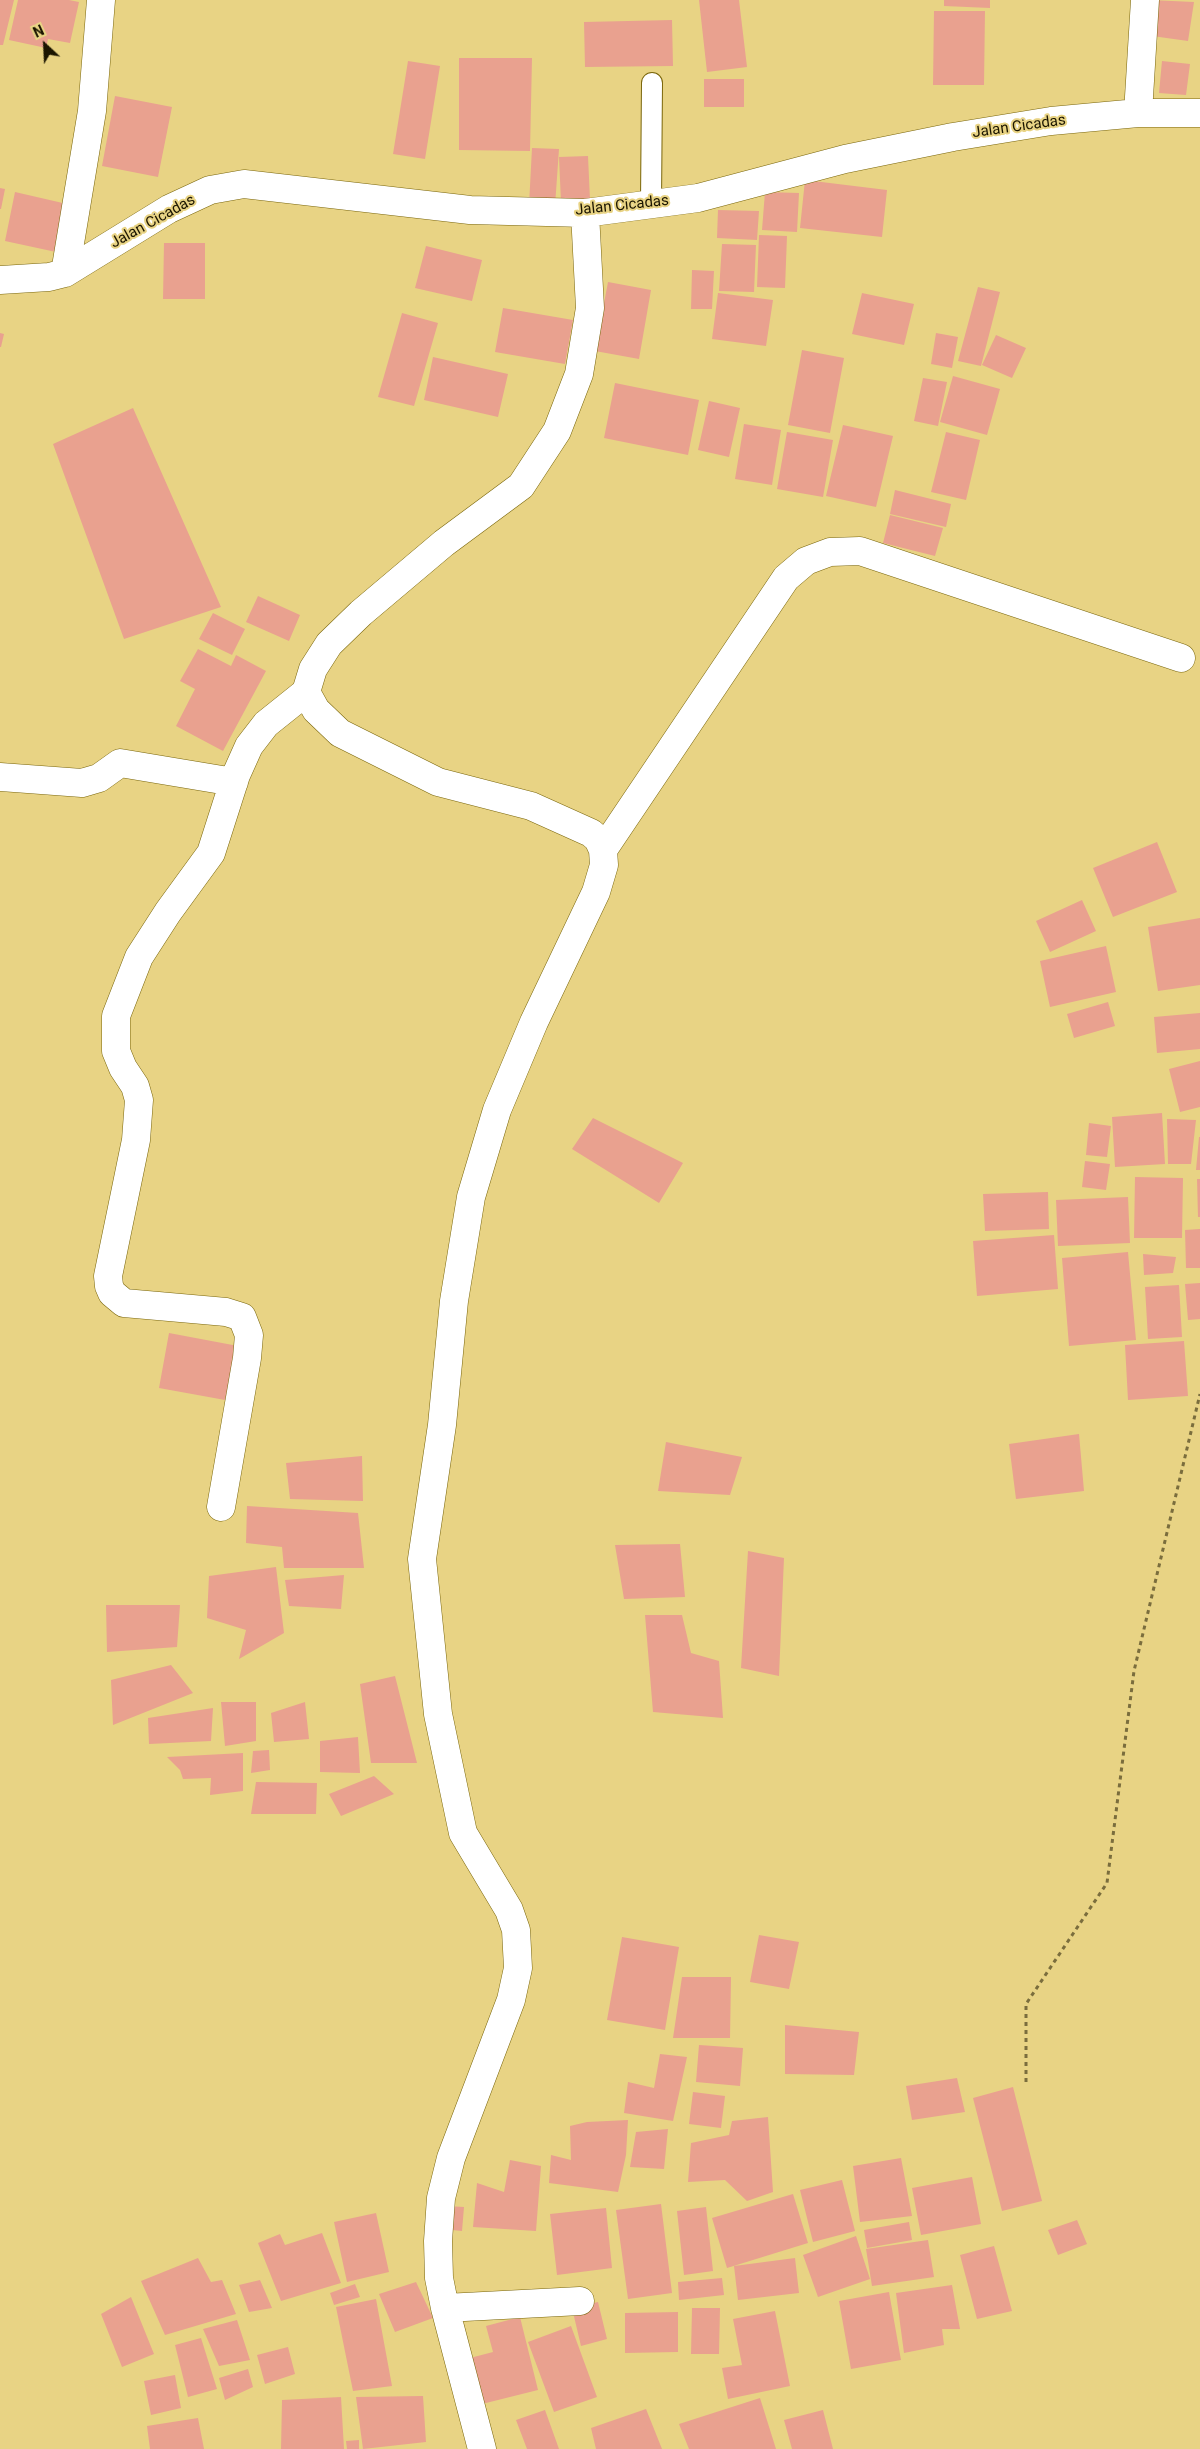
<!DOCTYPE html>
<html>
<head>
<meta charset="utf-8">
<style>
  body { margin:0 }
  #map { position:relative; width:1200px; height:2449px; overflow:hidden; background:#e8d384; font-family:Roboto,sans-serif }
  canvas { display:block }
  .north { position:absolute; left:20px; top:20px; width:50px; height:50px; -webkit-text-stroke:4px #e8d384; paint-order:stroke; rotate:335deg; font-size:14px; font-weight:700; line-height:20px; text-align:center; color:#1b1500 }
  .north::after { content:''; display:block; margin:auto; width:18px; height:22px; background:#1b1500; clip-path:polygon(50% 0,100% 100%,50% 72%,0 100%) }
</style>
</head>
<body>
<div id="map">
<canvas width="1200" height="2449"></canvas>
<div class="north">N</div>
</div>
<script>
const context = document.querySelector('canvas').getContext('2d');
context.lineJoin = 'round';
function fillPath(path, color) { context.fillStyle = color; context.fill(path, 'evenodd'); }
const shape = rows => new Path2D(rows.map(r => 'M' + r).join(''));
function trace(path, color, width, dash) { context.strokeStyle = color; context.lineWidth = width; context.lineCap = dash ? 'butt' : 'round'; context.setLineDash(dash || []); context.stroke(path); }
function drawText(font, color, halo, rows, align = 'center') {
  context.font = font + ' Roboto,sans-serif'; context.lineWidth = 4; context.setLineDash([]); context.textBaseline = 'middle'; context.strokeStyle = halo; context.fillStyle = color; for (const [text, x, y, turn = 0] of rows) {
    context.save(); context.translate(x, y); context.rotate((+turn || 0) * Math.PI / 180); context.textAlign = isNaN(turn) ? turn : align; if (halo) context.strokeText(text, 0, 0); context.fillText(text, 0, 0); context.restore();
  }
}
fillPath(shape([
  [0,0,14,0,3,45,0,45],
  [18,0,69,0,79,2,70,43,48,39,46,48,9,40],
  [699,0,739,0,747,67,707,72],
  [944,0,990,0,990,8,944,6],
  [1150,0,1194,2,1188,41,1145,35],
  [934,11,985,11,984,85,933,85],
  [672,20,673,66,585,67,584,22],
  [459,58,532,58,530,151,459,150],
  [408,61,440,66,425,159,393,154],
  [1162,61,1190,64,1186,95,1159,93],
  [704,79,744,79,744,107,704,107],
  [115,96,172,107,158,177,102,166],
  [532,148,559,149,555,206,529,205],
  [588,156,590,200,561,202,559,157],
  [805,180,887,190,882,237,800,228],
  [0,188,5,189,1,209,0,209],
  [15,192,67,204,56,252,5,241],
  [765,192,799,193,797,232,762,230],
  [718,210,759,211,757,240,717,238],
  [759,235,787,236,785,288,757,287],
  [164,243,205,243,205,299,163,299],
  [722,244,756,245,754,292,719,291],
  [426,246,482,260,472,301,415,288],
  [692,270,714,271,712,309,691,309],
  [608,282,651,290,639,359,595,351],
  [978,287,1000,292,981,366,958,361],
  [718,293,773,300,766,346,712,339],
  [862,293,914,304,904,345,852,334],
  [503,308,573,320,565,364,495,352],
  [402,313,438,323,414,406,378,397],
  [0,333,4,334,1,347,0,347],
  [936,333,958,337,952,368,931,364],
  [996,335,1026,348,1012,378,982,365],
  [802,350,844,358,830,433,788,425],
  [433,357,508,374,498,417,424,400],
  [953,376,1000,389,987,435,940,422],
  [923,378,947,382,938,426,914,421],
  [615,383,699,400,688,455,604,438],
  [709,401,740,408,729,457,698,450],
  [133,408,221,607,124,639,53,444],
  [744,424,781,430,772,485,735,479],
  [843,425,893,436,876,507,826,496],
  [787,432,833,440,823,497,777,489],
  [946,432,980,440,966,500,931,492],
  [895,490,951,504,946,527,890,514],
  [890,515,943,528,935,556,883,543],
  [258,596,300,615,289,641,246,622],
  [213,613,245,629,232,655,199,639],
  [198,649,231,666,236,655,266,671,223,751,176,726,195,689,180,681],
  [1157,842,1177,892,1113,917,1093,868],
  [1082,900,1096,931,1050,952,1036,921],
  [1200,918,1200,985,1158,991,1148,927],
  [1106,946,1116,992,1050,1007,1040,961],
  [1108,1002,1115,1026,1074,1038,1067,1014],
  [1200,1013,1200,1049,1157,1053,1154,1017],
  [1200,1061,1200,1107,1180,1112,1169,1069],
  [1162,1113,1165,1164,1115,1167,1112,1117],
  [593,1118,683,1163,659,1203,572,1149],
  [1167,1119,1196,1120,1191,1164,1168,1164],
  [1089,1123,1111,1126,1107,1157,1086,1155],
  [1199,1137,1200,1137,1200,1170,1196,1170],
  [1085,1161,1110,1164,1106,1190,1082,1187],
  [1135,1177,1183,1178,1182,1238,1134,1238],
  [1197,1179,1200,1179,1200,1217,1198,1217],
  [1048,1192,1049,1229,985,1231,983,1194],
  [1128,1197,1130,1243,1058,1246,1056,1200],
  [1200,1229,1200,1268,1186,1268,1185,1230],
  [1054,1235,1058,1289,977,1296,973,1241],
  [1128,1252,1136,1340,1069,1346,1062,1258],
  [1143,1254,1176,1257,1173,1273,1144,1275],
  [1200,1283,1200,1319,1188,1320,1185,1284],
  [1179,1285,1182,1337,1148,1339,1145,1287],
  [169,1333,238,1346,225,1400,159,1388],
  [1184,1341,1188,1396,1128,1400,1125,1345],
  [1079,1434,1084,1491,1016,1499,1009,1444],
  [666,1442,742,1457,730,1495,658,1491],
  [362,1456,363,1501,290,1499,286,1463],
  [247,1506,358,1513,364,1568,284,1568,282,1547,246,1543],
  [680,1544,685,1597,624,1599,615,1545],
  [748,1551,784,1558,779,1676,741,1668],
  [276,1567,284,1633,239,1659,246,1630,207,1618,209,1576],
  [344,1575,341,1609,289,1606,285,1580],
  [106,1605,180,1605,177,1647,107,1652],
  [645,1615,682,1615,691,1653,719,1661,723,1718,653,1712],
  [171,1665,193,1693,113,1725,111,1680],
  [395,1676,417,1763,371,1763,360,1684],
  [221,1702,256,1702,256,1741,225,1746],
  [305,1702,309,1739,274,1742,271,1713],
  [213,1708,211,1741,149,1744,148,1718],
  [358,1737,360,1773,320,1772,320,1741],
  [269,1750,270,1770,251,1773,253,1751],
  [243,1753,243,1791,210,1795,211,1778,183,1779,180,1770,167,1757],
  [374,1776,394,1794,341,1816,329,1794],
  [256,1782,317,1783,316,1814,251,1814],
  [759,1935,799,1942,789,1989,750,1982],
  [622,1937,679,1947,665,2030,607,2020],
  [682,1977,731,1977,730,2038,673,2038],
  [785,2025,859,2032,854,2075,785,2074],
  [699,2045,743,2048,740,2086,696,2082],
  [660,2054,687,2057,673,2121,624,2113,628,2082,654,2088],
  [957,2078,965,2112,912,2120,906,2086],
  [1013,2087,1042,2201,1002,2211,973,2098],
  [693,2092,725,2096,721,2128,689,2124],
  [768,2117,773,2192,747,2201,725,2180,688,2182,691,2143,729,2135,732,2121],
  [628,2120,626,2155,618,2192,549,2183,551,2155,571,2160,570,2126,587,2122],
  [668,2129,664,2169,630,2167,636,2132],
  [901,2158,912,2216,860,2222,853,2166],
  [510,2160,541,2166,536,2231,473,2227,477,2183,504,2192],
  [972,2177,981,2224,921,2235,912,2188],
  [842,2180,855,2231,813,2242,800,2190],
  [793,2194,808,2243,727,2268,712,2218],
  [661,2204,672,2293,628,2299,616,2210],
  [447,2206,464,2207,462,2231,443,2229],
  [706,2207,713,2271,684,2275,677,2211],
  [606,2208,612,2268,557,2275,550,2214],
  [376,2213,389,2272,347,2282,334,2222],
  [1077,2220,1087,2244,1058,2255,1048,2230],
  [909,2222,912,2240,867,2248,864,2230],
  [322,2233,341,2283,281,2301,258,2243,280,2234,285,2245],
  [856,2236,870,2279,818,2297,803,2255],
  [928,2240,934,2277,872,2286,866,2249],
  [994,2246,1012,2311,977,2319,960,2255],
  [198,2258,211,2282,222,2280,236,2314,165,2335,141,2281],
  [795,2258,799,2293,738,2300,734,2266],
  [722,2278,724,2295,679,2300,678,2282],
  [260,2280,272,2308,249,2312,239,2285],
  [416,2282,433,2318,395,2332,379,2294],
  [355,2284,360,2297,334,2305,330,2293],
  [952,2285,960,2329,942,2329,944,2345,904,2353,896,2293],
  [889,2292,901,2360,851,2369,839,2301],
  [131,2297,154,2354,122,2367,101,2314],
  [376,2299,392,2386,353,2391,336,2307],
  [598,2302,607,2339,581,2346,572,2308],
  [692,2308,720,2308,719,2354,691,2354],
  [775,2311,790,2386,728,2399,722,2368,742,2365,733,2319],
  [678,2312,678,2352,625,2353,625,2313],
  [520,2317,538,2390,482,2404,470,2358,493,2352,486,2326],
  [237,2320,250,2360,219,2366,203,2329],
  [571,2326,597,2397,554,2412,528,2342],
  [201,2338,217,2389,188,2397,175,2345],
  [288,2347,295,2374,265,2384,257,2355],
  [248,2369,253,2387,225,2400,219,2378],
  [175,2375,181,2408,151,2415,144,2381],
  [423,2396,426,2442,363,2449,356,2397],
  [341,2397,344,2449,281,2449,282,2400],
  [760,2398,776,2449,689,2449,679,2424],
  [646,2409,662,2449,596,2449,591,2428],
  [545,2410,559,2449,527,2449,516,2420],
  [823,2410,833,2449,792,2449,784,2420],
  [198,2418,204,2449,150,2449,147,2426],
  [359,2440,359,2449,347,2449,346,2441]
]), '#e9a18f');
const service = shape([
  [651,203,652,83]
]);
const minor = shape([
  [1138,113,1145,0],
  [65,273,92,111,101,0],
  [0,280,49,277,65,273,169,209,210,190,244,184,470,210,585,213,698,198,845,159,953,137,1051,121,1138,113,1200,113],
  [0,777,82,783,99,778,120,763,234,782],
  [603,850,786,578,806,561,830,552,860,551,1181,658],
  [221,1507,247,1358,249,1335,242,1317,226,1312,124,1303,112,1293,109,1286,108,1276,136,1140,139,1100,135,1086,123,1068,116,1051,116,1016,139,957,168,912,211,853,236,775,249,746,266,724,306,692],
  [445,2308,580,2301],
  [482,2449,445,2308,439,2278,438,2241,441,2198,451,2158,511,2000,518,1968,516,1930,509,1910,463,1833,438,1714,422,1559,442,1425,454,1301,471,1197,497,1110,534,1022,596,892,604,865,603,850,598,839,591,833,531,806,438,782,340,733,316,710,306,692,313,669,329,644,361,613,444,543,521,486,557,431,579,374,590,308,585,213]
]);
trace(service, '#7a660b', 22);
trace(minor, '#7a660b', 29);
trace(shape([
  [1026,2082,1026,2004,1107,1883,1134,1671,1200,1394]
]), '#7a6d3d', 3, [4, 4]);
trace(service, '#fff', 20);
trace(minor, '#fff', 28);
drawText('15px', '#1b1500', '#e8d384', [
  ["Jalan Cicadas",1019,127,-8],
  ["Jalan Cicadas",622,206,-6],
  ["Jalan Cicadas",153,222,-29]
]);
</script>
</body>
</html>
